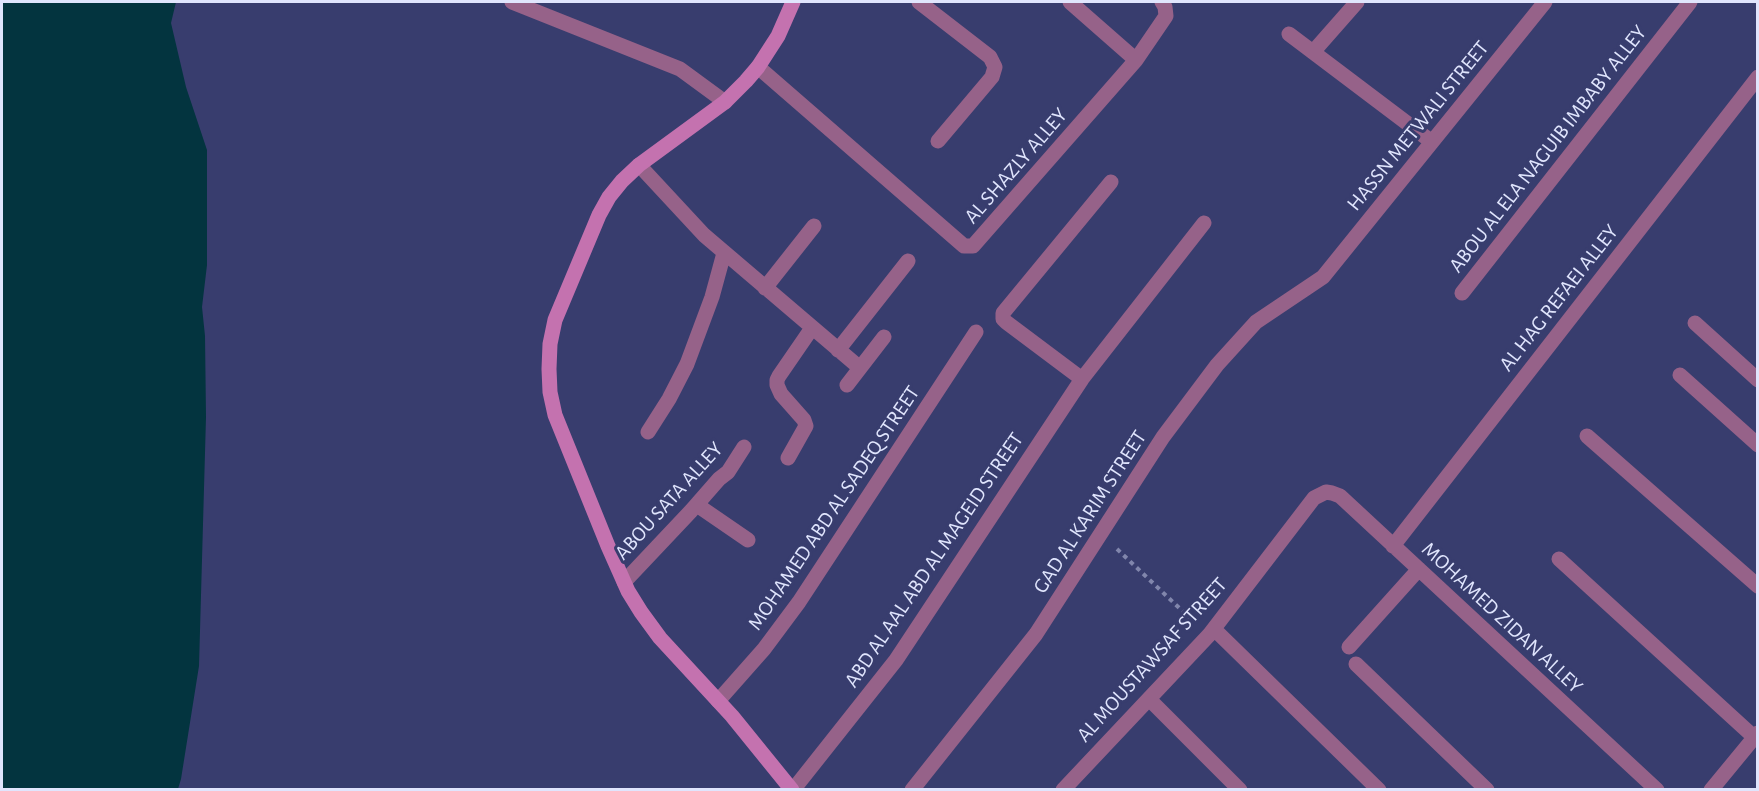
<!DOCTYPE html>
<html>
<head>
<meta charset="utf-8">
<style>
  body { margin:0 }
  #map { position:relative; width:1759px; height:791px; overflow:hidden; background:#383d6e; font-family:"Alegreya Sans",sans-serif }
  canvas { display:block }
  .frame { position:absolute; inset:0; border:3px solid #e0e5fd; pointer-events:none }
</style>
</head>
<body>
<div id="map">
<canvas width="1759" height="791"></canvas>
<div class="frame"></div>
</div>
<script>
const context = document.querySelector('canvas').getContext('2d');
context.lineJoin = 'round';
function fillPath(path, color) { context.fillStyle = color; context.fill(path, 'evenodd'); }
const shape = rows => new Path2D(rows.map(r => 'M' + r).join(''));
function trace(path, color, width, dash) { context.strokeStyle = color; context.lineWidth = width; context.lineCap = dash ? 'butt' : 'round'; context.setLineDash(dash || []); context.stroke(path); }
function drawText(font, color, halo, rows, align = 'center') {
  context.font = font + ' "Alegreya Sans",sans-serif'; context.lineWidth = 6; context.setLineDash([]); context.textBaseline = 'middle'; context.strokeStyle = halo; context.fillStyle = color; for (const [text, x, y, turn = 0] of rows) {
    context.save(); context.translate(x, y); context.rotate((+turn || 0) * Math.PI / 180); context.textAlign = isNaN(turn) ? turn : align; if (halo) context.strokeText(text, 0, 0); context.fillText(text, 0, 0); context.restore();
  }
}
fillPath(shape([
  [2,2,176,2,171,23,186,87,207,150,207,265,202,307,205,336,206,417,199,666,181,779,178,789,2,789]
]), '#03343f');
trace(shape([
  [1117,549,1194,622]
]), '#8186ac', 4, [4.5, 4.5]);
trace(shape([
  [512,2,680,69,725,102],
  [919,2,990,57,995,67,992,77,938,141],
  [1070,2,1136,60],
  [1289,34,1432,142],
  [1313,52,1357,2],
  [758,67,964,246,973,246,1136,60,1166,16,1165,7,1162,2],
  [639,165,704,235,860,368],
  [765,288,814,226],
  [1462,293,1690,2],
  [1695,323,1758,380],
  [838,350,908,261],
  [1680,375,1758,445],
  [1082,379,1006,322,1003,319,1003,313,1111,182],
  [847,385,884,337],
  [648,432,669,399,687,364,712,297,724,253],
  [1587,436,1758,586],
  [788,458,806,426,804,420,781,394,777,385,777,380,779,376,812,328],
  [697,505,748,540],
  [1393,546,1758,77],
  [1559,559,1754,737],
  [624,582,691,511,719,479,728,472,744,447],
  [1214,629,1379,790],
  [1349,647,1419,569],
  [1356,664,1487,790],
  [1149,699,1240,790],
  [718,701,764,649,799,602,976,332],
  [793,790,896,660,1082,379,1204,223],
  [912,790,1036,634,1163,437,1217,365,1256,322,1323,277,1545,2],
  [1063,790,1209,635,1314,498,1326,492,1332,493,1340,496,1657,790],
  [1711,790,1758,733]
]), '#966289', 15);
trace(shape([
  [792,790,732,716,660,638,641,612,628,591,608,546,555,415,550,392,549,369,550,344,555,320,599,215,609,197,622,181,639,165,725,102,746,81,758,67,778,36,793,2]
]), '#c472af', 15);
drawText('21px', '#e0e5fd', '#383d6e', [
  ["HASSN METWALI STREET",1418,126,-51],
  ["ABOU AL ELA NAGUIB IMBABY ALLEY",1548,149,-52],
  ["AL SHAZLY ALLEY",1016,166,-49],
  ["AL HAG REFAEI ALLEY",1559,298,-52],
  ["ABOU SATA ALLEY",669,501,-48],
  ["MOHAMED ABD AL SADEQ STREET",834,508,-56],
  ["GAD AL KARIM STREET",1090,512,-57],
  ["ABD AL AAL ABD AL MAGEID STREET",934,560,-56],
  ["MOHAMED ZIDAN ALLEY",1502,618,43],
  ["AL MOUSTAWSAF STREET",1152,660,-48]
]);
</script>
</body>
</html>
